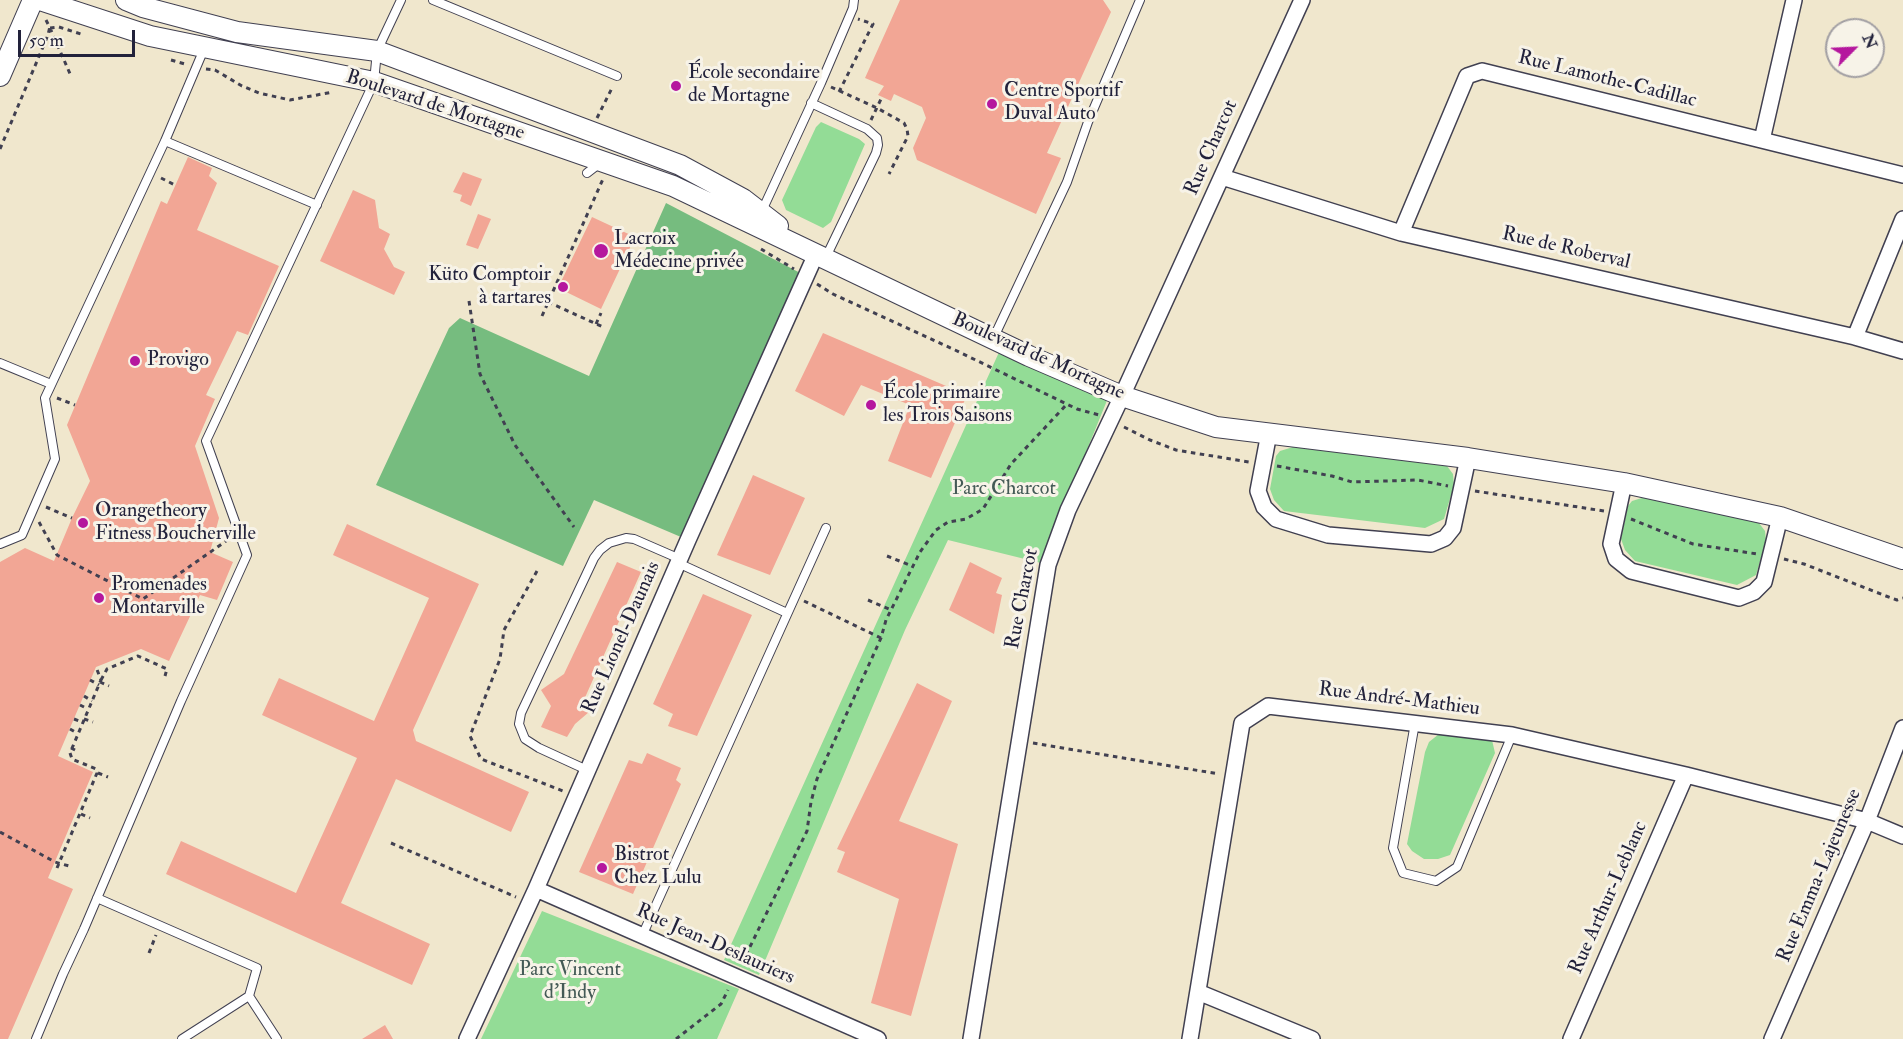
<!DOCTYPE html>
<html>
<head>
<meta charset="utf-8">
<style>
  body { margin:0 }
  #map { position:relative; width:1903px; height:1039px; overflow:hidden; background:#f0e7cd; font-family:"IM FELL Double Pica",serif }
  canvas { display:block }
  .north { position:absolute; left:1825px; top:18px; width:60px; height:60px; box-sizing:border-box; background:#f7f3e8; border:2px solid #a29fa3; border-radius:50%; rotate:66deg; font-size:16px; font-weight:700; line-height:24px; text-align:center; color:#22223b }
  .north::after { content:''; display:block; margin:auto; width:21px; height:27px; background:#b5179e; clip-path:polygon(50% 0,100% 100%,50% 72%,0 100%) }
  .scale { position:absolute; left:18px; top:30px; width:117px; height:27px; box-sizing:border-box; border:3px solid #22223b; border-top:0; padding-left:8px; font-size:18px; line-height:21px; white-space:nowrap; color:#22223b; -webkit-text-stroke:4px #f7f3e8; paint-order:stroke }
</style>
</head>
<body>
<div id="map">
<canvas width="1903" height="1039"></canvas>
<div class="north">N</div>
<div class="scale">50 m</div>
</div>
<script>
const context = document.querySelector('canvas').getContext('2d');
context.lineJoin = 'round';
function fillPath(path, color) { context.fillStyle = color; context.fill(path, 'evenodd'); }
const shape = rows => new Path2D(rows.map(r => 'M' + r).join(''));
function trace(path, color, width, dash) { context.strokeStyle = color; context.lineWidth = width; context.lineCap = dash ? 'butt' : 'round'; context.setLineDash(dash || []); context.stroke(path); }
function drawText(font, color, halo, rows, align = 'center') {
  context.font = font + ' "IM FELL Double Pica",serif'; context.lineWidth = 6; context.setLineDash([]); context.textBaseline = 'middle'; context.strokeStyle = halo; context.fillStyle = color; for (const [text, x, y, turn = 0] of rows) {
    context.save(); context.translate(x, y); context.rotate((+turn || 0) * Math.PI / 180); context.textAlign = isNaN(turn) ? turn : align; if (halo) context.strokeText(text, 0, 0); context.fillText(text, 0, 0); context.restore();
  }
}
fillPath(shape([
  [821,122,859,139,865,144,831,222,823,228,786,210,782,200,816,127],
  [1000,350,1108,398,1041,563,948,540,905,630,759,975,724,960],
  [1293,447,1447,466,1453,474,1454,485,1444,519,1425,528,1284,511,1274,500,1270,489,1276,456,1280,451],
  [1645,497,1759,523,1765,531,1766,541,1756,575,1737,585,1635,561,1625,550,1621,539,1628,506,1632,501],
  [1439,734,1492,740,1495,753,1450,855,1438,859,1424,859,1412,851,1407,844,1425,752,1429,742],
  [542,911,739,989,717,1039,481,1039]
]), '#93dc96');
fillPath(shape([
  [666,203,806,276,688,540,594,500,563,566,376,485,449,328,460,318,589,376]
]), '#76bc7f');
fillPath(shape([
  [900,0,1103,0,1111,12,1047,153,1061,158,1036,214,917,160,913,148,926,118,922,107,894,94,891,101,878,95,884,86,865,78],
  [188,157,212,168,209,176,217,183,197,230,279,266,248,335,237,331,206,395,215,399,195,446,219,518,210,552,233,562,217,600,200,595,169,661,141,649,96,667,58,756,93,772,48,878,73,889,8,1039,0,1039,0,562,25,548,54,561,72,518,90,481,67,425,161,201,167,204],
  [463,172,482,179,471,206,460,201,462,195,453,192],
  [353,190,375,200,379,228,390,234,384,249,394,267,405,272,394,295,320,261],
  [478,214,491,219,478,249,466,245],
  [592,217,635,237,601,309,558,288],
  [823,333,967,395,931,478,888,461,910,405,861,385,844,416,795,391],
  [753,475,805,498,770,575,717,555],
  [347,524,479,584,413,730,416,741,529,792,511,832,396,779,341,903,430,944,412,985,166,874,181,841,296,893,357,758,262,715,279,678,374,721,429,598,333,555],
  [617,562,641,572,583,702,589,712,575,724,567,737,541,727,551,706,541,690,564,674],
  [970,562,1002,578,996,593,1002,595,994,634,949,610],
  [703,594,752,615,697,736,668,726,673,714,653,704],
  [917,683,952,701,899,821,958,844,911,1016,871,1003,899,899,837,872,845,852,837,849],
  [647,753,681,768,676,780,681,784,633,894,579,872,629,760,642,764],
  [385,1025,393,1039,362,1039]
]), '#f2a695');
const service = shape([
  [433,0,617,76],
  [811,103,867,129,877,138,878,145,876,153,826,257],
  [165,141,317,205],
  [587,173,600,163],
  [761,213,821,83,853,8,854,0],
  [994,337,1067,182,1088,122,1140,0],
  [0,363,51,384],
  [0,544,22,535,55,459,45,398,165,141,204,49],
  [678,563,787,613],
  [1415,723,1393,848,1403,873,1436,881,1457,867,1512,735],
  [587,770,539,748,525,739,519,724,521,713,594,558,600,550,609,543,626,538,634,539,680,559],
  [97,898,257,968,249,996],
  [642,936,826,528],
  [36,1039,63,974,84,929,181,701,247,555,206,441,374,82,377,51,401,0],
  [182,1039,249,996,277,1039]
]);
const minor = shape([
  [1762,140,1794,0],
  [1222,177,1401,233,1855,337,1903,351],
  [1401,233,1467,76,1482,71,1903,175],
  [1855,337,1903,219],
  [1269,433,1258,491,1264,507,1276,519,1328,535,1431,544,1445,538,1453,528,1468,458],
  [1624,483,1611,544,1616,559,1631,571,1739,598,1754,592,1764,582,1780,517],
  [536,889,878,1039],
  [1198,992,1312,1039],
  [467,1039,536,889,688,540,816,254],
  [971,1039,1048,565,1068,510,1122,396,1302,0],
  [1190,1039,1242,723,1268,706,1512,735,1686,775,1867,821,1903,836],
  [1571,1039,1686,775],
  [1772,1039,1867,821,1903,728]
]);
const tertiary = shape([
  [40,0,150,36,374,82,673,186,1029,356,1122,396,1216,427,1468,458,1624,483,1780,517,1903,559],
  [126,0,143,7,237,32,377,51,680,165,743,199,778,226],
  [0,76,33,0]
]);
trace(service, '#414051', 10);
trace(minor, '#414051', 18);
trace(tertiary, '#414051', 22);
trace(shape([
  [46,20,50,28,59,27,81,34],
  [50,28,71,76],
  [171,60,185,64],
  [206,69,215,70,242,86,259,93,290,100,333,92],
  [831,87,877,108,904,123,907,129,908,136,889,174],
  [839,92,873,24,858,19],
  [597,118,613,86],
  [871,120,882,97],
  [0,149,48,35,50,26],
  [161,178,175,185],
  [761,249,794,269],
  [817,284,833,294,955,350,1077,409,1099,415],
  [469,301,480,374,515,445,574,527],
  [548,302,603,327],
  [542,316,603,179],
  [596,324,601,313],
  [57,398,75,405],
  [1124,427,1150,440,1176,450,1249,462],
  [1277,466,1332,476,1352,482,1418,480,1448,486],
  [1475,491,1604,511],
  [46,507,72,518],
  [1631,519,1693,544,1757,554],
  [39,522,57,555,143,599,229,539],
  [887,556,912,566],
  [1784,559,1804,564,1886,596,1897,600,1903,598],
  [537,571,504,630,500,659,470,736,481,759,563,791],
  [868,600,891,610],
  [804,601,881,638],
  [90,680,99,685],
  [101,680,107,669,138,656,167,669,165,676],
  [100,682,109,686],
  [84,696,92,701],
  [80,705,88,709],
  [74,719,82,722],
  [84,719,93,722],
  [70,729,77,733],
  [1033,743,1219,774],
  [71,748,79,752],
  [98,773,108,777],
  [81,814,90,818],
  [0,832,55,862,69,866],
  [391,843,516,897],
  [57,868,97,773,96,769,72,759,70,753,101,680,96,667],
  [149,953,156,935],
  [742,963,807,831,811,802,817,779,881,638,886,620,920,552,936,530,948,522,966,519,983,509,1011,464,1067,404],
  [676,1039,721,1004,728,990]
]), '#414051', 3, [4.5, 4.5]);
trace(service, '#fff', 8);
trace(minor, '#fff', 15);
trace(tertiary, '#fff', 20);
for (const [x, y, r, color] of [
  [676,86,6,"#b5179e"],
  [992,104,6,"#b5179e"],
  [601,251,8,"#b5179e"],
  [563,287,6,"#b5179e"],
  [135,361,6,"#b5179e"],
  [871,405,6,"#b5179e"],
  [83,523,6,"#b5179e"],
  [99,598,6,"#b5179e"],
  [602,868,6,"#b5179e"]
]) { const dot = new Path2D(); dot.arc(x, y, r, 0, 2 * Math.PI); context.fillStyle = color; context.fill(dot); trace(dot, '#f7f3e8', 2); }
drawText('20px', '#22223b', '#f7f3e8', [
  ["École secondaire",688,74],
  ["de Mortagne",688,97],
  ["Centre Sportif",1004,92],
  ["Duval Auto",1004,115],
  ["Lacroix",614,240],
  ["Médecine privée",614,263],
  ["Küto Comptoir",551,276,"right"],
  ["à tartares",551,299,"right"],
  ["Provigo",147,361],
  ["École primaire",883,394],
  ["les Trois Saisons",883,417],
  ["Orangetheory",95,512],
  ["Fitness Boucherville",95,535],
  ["Promenades",111,586],
  ["Montarville",111,609],
  ["Bistrot",614,856],
  ["Chez Lulu",614,879]
], 'left');
drawText('20px', '#22223b', '#f7f3e8', [
  ["Rue Lamothe-Cadillac",1607,80,14],
  ["Boulevard de Mortagne",435,106,18],
  ["Rue Charcot",1212,148,-66],
  ["Rue de Roberval",1566,249,13],
  ["Boulevard de Mortagne",1038,357,24],
  ["Rue Charcot",1023,599,-79],
  ["Rue Lionel-Daunais",622,638,-66],
  ["Rue André-Mathieu",1399,700,7],
  ["Rue Emma-Lajeunesse",1820,876,-67],
  ["Rue Arthur-Leblanc",1609,898,-66],
  ["Rue Jean-Deslauriers",715,945,24]
]);
drawText('20px', '#445a56', '#f7f3e8', [
  ["Parc Charcot",1004,490],
  ["Parc Vincent",570,971],
  ["d'Indy",570,994]
]);
</script>
</body>
</html>
